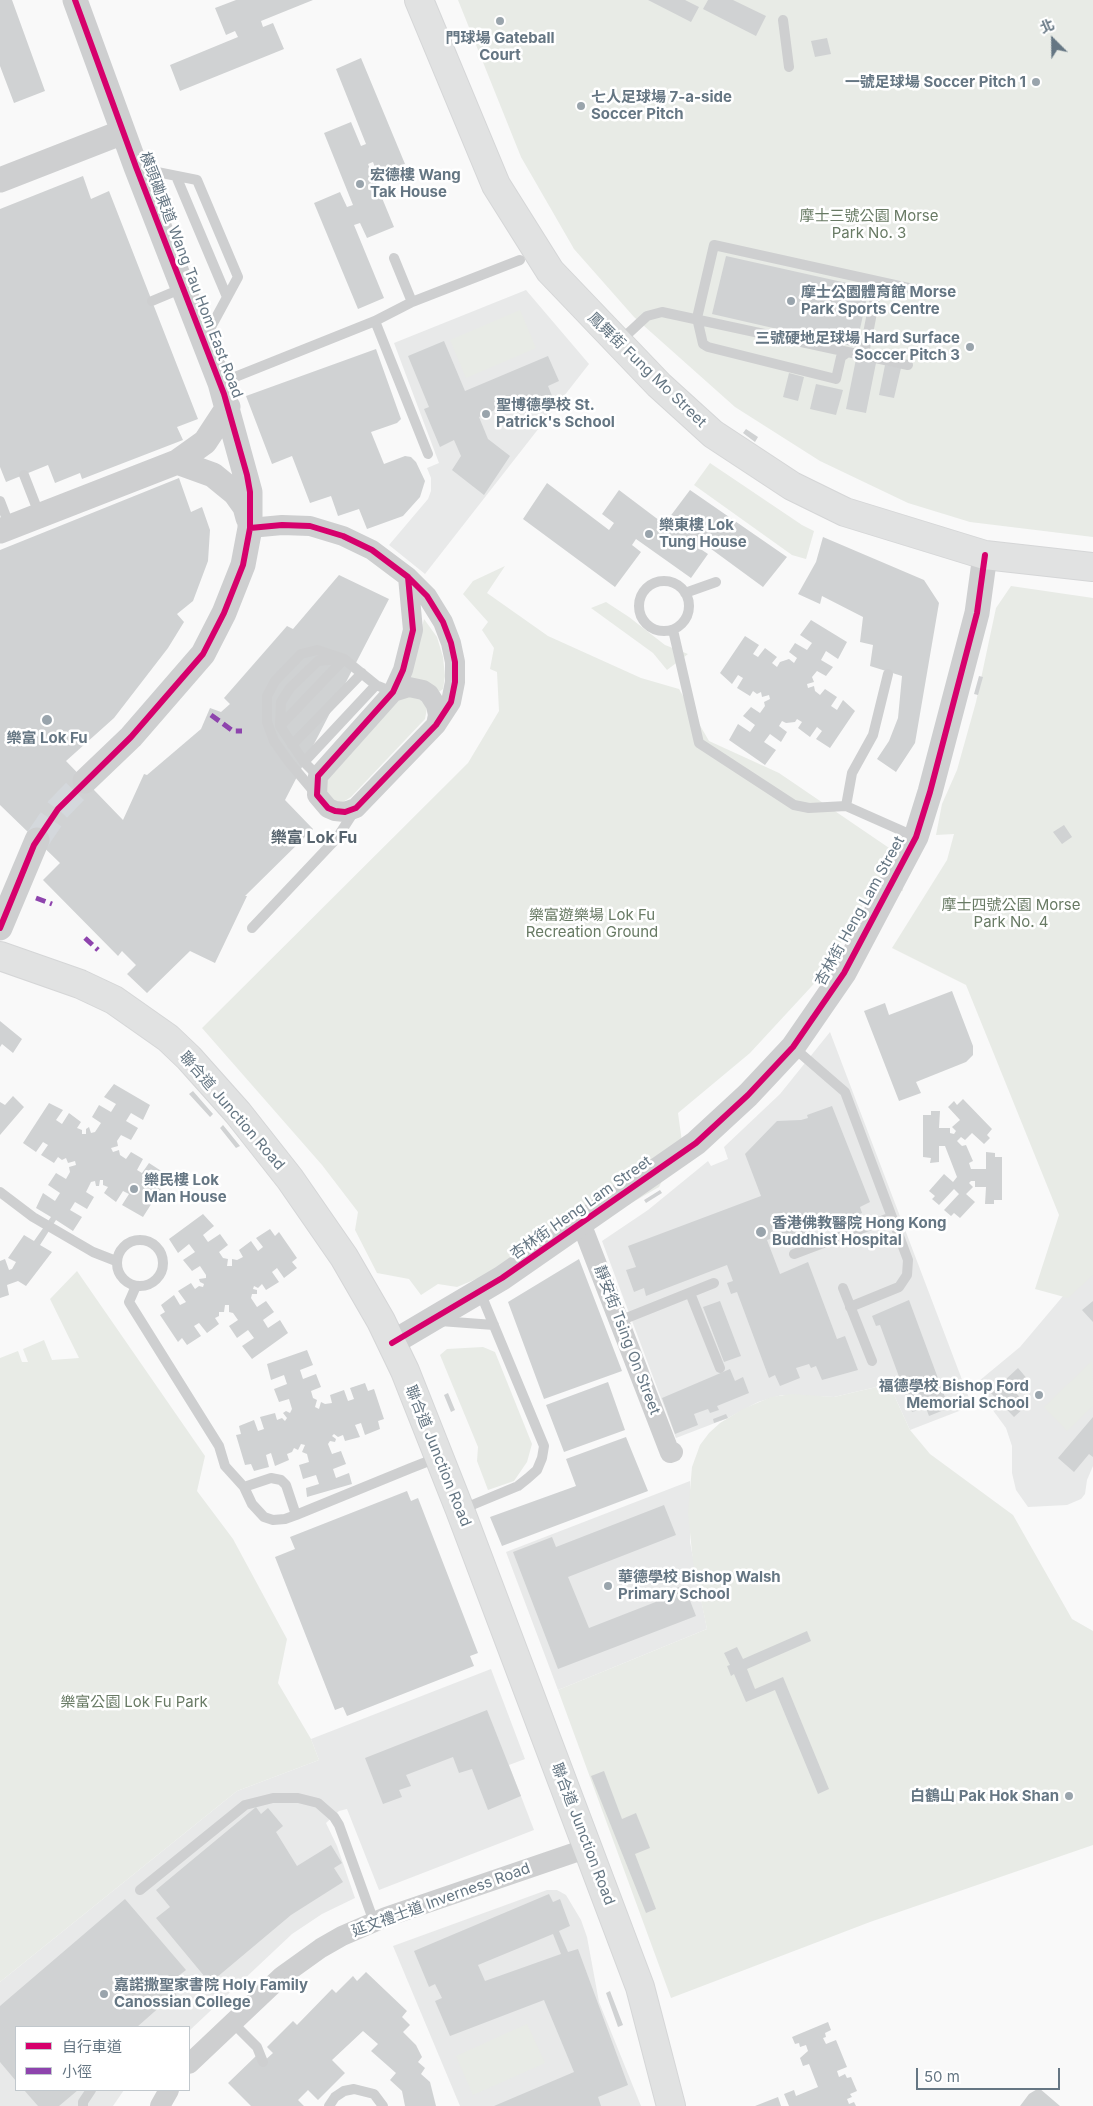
<!DOCTYPE html>
<html>
<head>
<meta charset="utf-8">
<style>
  body { margin:0 }
  #map { position:relative; width:1093px; height:2106px; overflow:hidden; background:#f9f9f9; font-family:Inter,"Noto Sans TC",sans-serif }
  canvas { display:block }
  .legend { position:absolute; left:15px; top:2026px; width:175px; height:65px; box-sizing:border-box; background:#fff; border:1px solid #c1c8cd; margin:0; padding:6px 9px; list-style:none; font-size:15px; color:#657683 }
  .legend li { display:flex; align-items:center; gap:10px; height:25px }
  .legend b { width:25px; border:1px solid #c1c8cd }
  .north { position:absolute; left:1028px; top:15px; width:50px; height:50px; -webkit-text-stroke:4px #fff; paint-order:stroke; rotate:337deg; font-size:14px; font-weight:700; line-height:20px; text-align:center; color:#657683 }
  .north::after { content:''; display:block; margin:auto; width:18px; height:22px; background:#657683; clip-path:polygon(50% 0,100% 100%,50% 72%,0 100%) }
  .scale { position:absolute; left:916px; top:2068px; width:144px; height:22px; box-sizing:border-box; border:2px solid #657683; border-top:0; padding-left:6px; font-size:15px; line-height:18px; white-space:nowrap; color:#657683; -webkit-text-stroke:4px #fff; paint-order:stroke }
</style>
</head>
<body>
<div id="map">
<canvas width="1093" height="2106"></canvas>
<ul class="legend">
<li><b style="height:6px;background:#d6006c"></b>自行車道</li>
<li><b style="height:6px;background:#8e44ad"></b>小徑</li>
</ul>
<div class="north">北</div>
<div class="scale">50 m</div>
</div>
<script>
const context = document.querySelector('canvas').getContext('2d');
context.lineJoin = 'round';
function fillPath(path, color) { context.fillStyle = color; context.fill(path, 'evenodd'); }
const shape = rows => new Path2D(rows.map(r => 'M' + r).join(''));
function trace(path, color, width, dash) { context.strokeStyle = color; context.lineWidth = width; context.lineCap = dash ? 'butt' : 'round'; context.setLineDash(dash || []); context.stroke(path); }
function drawText(font, color, halo, rows, align = 'center') {
  context.font = font + ' Inter,"Noto Sans TC",sans-serif'; context.lineWidth = 5; context.setLineDash([]); context.textBaseline = 'middle'; context.strokeStyle = halo; context.fillStyle = color; for (const [text, x, y, turn = 0] of rows) {
    context.save(); context.translate(x, y); context.rotate((+turn || 0) * Math.PI / 180); context.textAlign = isNaN(turn) ? turn : align; if (halo) context.strokeText(text, 0, 0); context.fillText(text, 0, 0); context.restore();
  }
}
fillPath(shape([
  [526,290,589,364,425,574,389,545,428,499,431,491,431,478,427,468,439,463,394,343],
  [830,1032,972,1406,910,1430,889,1384,834,1397,782,1395,758,1402,728,1418,676,1438,602,1241,648,1210,708,1161,711,1166,728,1159,724,1147,780,1094],
  [1093,1269,1093,1466,1087,1480,1085,1494,1081,1499,1067,1505,1028,1507,1016,1490,1012,1473,1012,1446,1006,1428,992,1409,979,1381,1020,1347,1063,1296],
  [690,1481,690,1542,707,1629,558,1690,506,1552],
  [491,1669,525,1759,509,1765,534,1830,379,1890,347,1809,339,1811,326,1823,337,1846,355,1898,322,1914,292,1934,189,2031,189,2027,16,2027,16,2090,124,2090,113,2106,0,2106,0,1982,237,1791,319,1760,311,1739],
  [547,1890,557,1890,566,1895,581,1920,587,1937,599,2002,641,2106,460,2106,393,1946]
]), '#e8e9e9');
fillPath(shape([
  [458,0,1093,0,1093,537,970,522,908,503,820,461,735,407,634,317,574,249,521,157],
  [520,310,536,348,466,378,450,340],
  [710,463,802,525,814,531,806,559,792,555,694,485],
  [505,566,487,593,548,636,641,678,679,689,709,741,779,773,895,852,903,891,876,882,823,974,750,1053,678,1113,682,1142,659,1187,602,1220,563,1220,517,1262,457,1287,438,1284,421,1295,409,1279,377,1273,355,1230,358,1212,322,1165,202,1028,468,763,499,711,497,672,490,669,494,648,482,630,488,622,463,594,473,581],
  [1011,586,1093,598,1093,1275,1068,1298,1035,1289,1059,1215,966,985,892,948,947,860,954,834,936,835,942,804,957,770,976,702,996,608],
  [606,602,629,617,665,645,688,654,667,670,653,653,591,608],
  [424,619,437,637,443,657,445,676,443,689,436,694,404,679,417,648],
  [407,695,422,700,427,708,425,719,351,797,343,802,336,802,326,793,327,780,398,700],
  [77,1271,205,1456,197,1491,233,1539,287,1639,278,1683,311,1739,319,1760,237,1791,0,1982,0,1358,18,1351,22,1362,28,1362,23,1349,44,1340,52,1360,79,1358,50,1299],
  [483,1347,495,1352,532,1444,527,1462,514,1481,488,1490,477,1461,478,1447,440,1355,447,1349],
  [1092,1361,1093,1406,1067,1431,1044,1407],
  [889,1384,910,1430,930,1454,1013,1515,1072,1619,1093,1631,1093,1845,870,1922,671,1998,558,1690,707,1629,693,1562,688,1513,692,1467,700,1445,709,1433,720,1423,743,1409,771,1397,792,1394,834,1397],
  [527,2024,545,2063,473,2095,456,2056]
]), '#e8ebe6');
fillPath(shape([
  [0,0,12,0,45,91,14,103,0,66],
  [236,0,313,0,261,21,263,27,273,23,284,49,180,91,170,65,238,37,235,31,226,35,215,8],
  [648,0,685,0,699,7,691,22],
  [708,0,733,0,766,16,756,36,703,9],
  [827,38,831,54,815,57,811,41],
  [361,58,405,164,378,175,373,162,368,164,394,227,367,238,360,223,354,225,384,298,358,309,314,203,340,192,347,207,353,205,324,133,351,122,361,146,366,144,336,69],
  [83,176,91,199,109,191,198,419,177,427,183,440,82,479,80,473,55,483,48,465,6,482,0,467,0,209],
  [726,256,869,288,856,347,712,314],
  [444,341,465,391,548,356,559,381,548,386,555,403,534,412,527,396,479,417,488,439,510,456,484,495,452,470,461,456,454,440,440,447,424,409,429,407,408,356],
  [376,349,401,419,397,423,371,432,384,464,405,456,411,457,416,462,425,481,420,497,403,516,367,529,359,509,338,516,331,496,310,503,292,456,272,464,246,396],
  [856,359,876,363,866,413,846,409],
  [885,365,901,368,894,398,879,395],
  [789,373,804,377,798,401,783,397],
  [816,384,843,390,836,415,810,409],
  [746,429,758,437,755,442,743,433],
  [179,478,191,512,202,507,210,530,208,561,193,601,177,614,184,622,168,648,114,718,66,761,123,820,144,774,147,775,201,729,210,708,221,712,230,704,224,698,287,626,293,629,339,575,389,599,285,800,313,829,245,896,247,896,215,963,190,951,147,993,127,974,136,965,122,951,118,956,43,880,60,863,0,805,0,550],
  [547,483,609,530,614,523,602,514,619,490,672,530,677,524,669,518,690,490,787,557,763,587,703,543,699,548,708,554,691,578,636,539,632,545,641,552,615,587,523,519],
  [823,537,924,580,939,603,915,743,896,772,877,759,889,741,898,718,902,676,870,666,873,645,860,642,863,617,822,596,820,604,798,594,816,562],
  [811,620,847,642,838,659,826,651,821,660,833,667,826,676,817,671,812,677,814,682,807,684,808,688,814,686,815,691,820,695,825,689,837,697,831,706,837,710,843,700,855,711,830,748,816,739,822,731,817,727,810,737,798,728,802,722,797,719,795,722,786,723,782,721,779,726,787,732,781,742,770,734,764,742,776,750,765,765,729,740,738,724,750,732,755,725,743,716,751,707,760,713,765,706,764,702,770,699,769,695,762,697,761,692,757,694,753,691,750,696,737,688,743,678,738,675,732,684,720,673,745,636,759,645,753,654,758,657,765,648,777,657,772,663,777,667,780,662,789,659,794,663,797,658,789,652,795,643,807,650,812,643,800,635],
  [979,676,983,677,978,695,974,694],
  [1064,825,1072,837,1062,844,1053,832],
  [952,991,973,1046,973,1055,966,1062,916,1082,921,1093,899,1101,864,1011,885,1003,889,1015],
  [0,1021,22,1039,13,1053,2,1044,0,1047],
  [114,1084,150,1105,143,1120,131,1113,126,1121,138,1128,131,1140,121,1135,117,1141,118,1146,111,1148,113,1152,119,1150,120,1155,126,1159,131,1152,143,1159,137,1170,142,1173,149,1163,169,1176,143,1217,122,1205,129,1194,123,1191,116,1202,104,1193,108,1187,103,1185,103,1180,100,1180,99,1186,96,1186,95,1181,91,1182,86,1192,94,1197,87,1209,75,1202,70,1210,82,1217,73,1231,56,1220,40,1245,52,1252,26,1286,18,1281,7,1285,9,1295,0,1298,0,1261,5,1259,9,1270,12,1269,16,1262,8,1258,24,1235,34,1241,51,1217,36,1208,43,1193,55,1201,60,1193,48,1185,56,1173,66,1179,70,1172,69,1167,76,1165,75,1161,68,1163,66,1158,62,1160,58,1157,54,1163,41,1155,48,1145,43,1142,36,1152,23,1143,49,1103,63,1110,56,1120,62,1124,69,1113,81,1122,77,1128,82,1130,82,1134,86,1134,86,1129,89,1127,91,1133,95,1132,101,1123,92,1117,99,1105,111,1112,116,1104,104,1097],
  [193,1091,213,1114,210,1117,189,1094],
  [13,1096,24,1107,0,1135,0,1102,5,1105],
  [963,1099,992,1129,987,1135,990,1138,984,1144,972,1133,965,1140,961,1137,957,1141,962,1146,966,1145,973,1161,969,1163,971,1169,986,1169,986,1152,995,1153,995,1157,1002,1157,1002,1200,994,1200,994,1204,985,1204,986,1187,975,1187,975,1181,971,1181,969,1183,973,1187,966,1194,975,1202,960,1218,954,1213,951,1216,944,1210,959,1194,954,1189,939,1205,932,1199,935,1196,929,1191,944,1174,953,1182,957,1177,945,1146,939,1146,939,1162,930,1163,931,1158,923,1157,923,1115,931,1115,931,1111,940,1111,939,1128,950,1128,950,1133,954,1134,956,1131,952,1127,960,1120,948,1107,954,1101,957,1105],
  [832,1106,870,1202,860,1207,862,1213,782,1243,779,1236,767,1240,780,1274,808,1262,837,1339,845,1336,858,1370,822,1380,816,1366,811,1368,809,1364,796,1368,800,1378,780,1386,775,1375,769,1378,737,1292,731,1294,727,1283,733,1281,727,1265,646,1296,644,1288,634,1292,626,1270,636,1267,628,1246,761,1196,745,1154,777,1121,801,1120,808,1118,807,1115],
  [223,1125,240,1146,236,1148,220,1128],
  [660,1190,662,1193,646,1203,644,1200],
  [203,1214,214,1226,203,1235,208,1242,220,1234,228,1245,219,1252,223,1258,228,1259,227,1266,232,1266,232,1259,237,1260,243,1257,239,1250,251,1241,258,1251,263,1247,256,1238,270,1229,275,1236,279,1232,297,1258,292,1262,297,1268,284,1278,277,1268,272,1272,279,1282,266,1290,262,1284,258,1288,254,1286,253,1289,257,1290,257,1294,252,1294,251,1298,257,1307,266,1301,274,1312,263,1320,268,1328,280,1320,288,1333,252,1359,242,1346,254,1338,248,1330,237,1338,229,1326,238,1320,233,1313,229,1312,229,1305,225,1305,224,1312,219,1312,219,1316,215,1318,219,1324,207,1333,199,1323,194,1326,201,1336,187,1345,182,1338,178,1342,160,1315,165,1312,161,1305,174,1295,180,1305,186,1302,178,1291,191,1283,195,1289,199,1286,203,1287,204,1284,200,1282,199,1279,206,1278,206,1275,200,1266,192,1271,183,1260,195,1252,189,1244,178,1253,169,1239],
  [579,1259,622,1371,544,1399,508,1302],
  [909,1300,949,1408,929,1416,926,1408,912,1412,880,1325,876,1326,872,1316],
  [720,1301,741,1356,724,1362,703,1307],
  [1093,1301,1093,1322,1082,1310],
  [307,1350,313,1365,300,1370,303,1379,316,1374,321,1387,311,1391,313,1398,317,1400,315,1407,319,1409,321,1402,325,1404,332,1403,330,1395,344,1390,348,1401,354,1399,350,1388,365,1383,368,1391,374,1389,384,1419,378,1421,380,1429,365,1435,361,1423,355,1425,360,1437,345,1441,343,1435,338,1437,334,1434,332,1436,336,1439,335,1442,330,1441,328,1444,332,1454,341,1451,346,1464,333,1469,336,1478,349,1473,352,1484,307,1497,306,1488,319,1484,316,1475,303,1479,299,1465,309,1462,307,1454,302,1452,305,1445,301,1444,298,1450,294,1448,292,1452,287,1454,289,1460,275,1466,271,1453,266,1455,269,1467,254,1471,251,1464,245,1465,236,1435,241,1434,239,1426,254,1420,258,1431,264,1429,260,1417,275,1413,277,1420,282,1418,285,1421,287,1418,283,1413,286,1411,290,1413,292,1409,289,1399,279,1402,274,1389,287,1384,284,1375,271,1380,267,1364],
  [1018,1368,1029,1381,1016,1393,1027,1405,1014,1417,991,1393],
  [730,1369,735,1381,743,1377,749,1393,717,1406,719,1410,710,1413,708,1409,694,1414,698,1425,675,1434,662,1398],
  [608,1382,625,1430,564,1452,546,1405],
  [448,1393,455,1410,451,1412,444,1395],
  [726,1414,728,1418,714,1423,713,1419],
  [1093,1417,1093,1457,1089,1454,1074,1472,1058,1458],
  [626,1437,648,1491,502,1546,490,1517,576,1486,566,1459],
  [407,1491,411,1501,418,1498,478,1653,470,1656,474,1666,347,1716,343,1707,335,1710,275,1557,295,1549,290,1537],
  [664,1505,676,1535,568,1577,589,1628,671,1596,669,1591,684,1585,696,1616,558,1669,513,1552,552,1537,556,1547],
  [807,1631,811,1641,747,1669,755,1689,783,1677,829,1789,818,1794,775,1690,746,1702,734,1674,731,1676,727,1666,730,1665,724,1653,737,1647,743,1659],
  [487,1710,521,1796,488,1810,472,1769,459,1773,453,1757,406,1775,411,1786,399,1790,402,1797,383,1804,365,1758],
  [604,1771,622,1819,636,1813,650,1848,635,1854,656,1909,646,1913,591,1776],
  [256,1807,261,1814,268,1808,283,1826,276,1832,297,1866,331,1845,342,1863,334,1868,343,1882,291,1915,210,1983,156,1918,170,1907,156,1890],
  [549,1894,553,1902,560,1899,570,1926,559,1931,568,1952,578,1949,628,2085,598,2097,601,2106,494,2106,574,2072,544,2000,450,2036,435,2001,442,1998,435,1984,429,1987,414,1951],
  [553,1934,561,1954,485,1981,478,1965],
  [125,1899,186,1970,168,1984,179,1998,175,2002,171,1997,137,2027,16,2027,16,2081,0,2062,0,2006],
  [366,1972,407,2011,402,2017,410,2025,403,2032,416,2045,422,2057,418,2062,425,2068,421,2074,430,2082,436,2106,405,2106,402,2091,390,2080,396,2073,371,2051,378,2044,363,2031,332,2060,345,2073,318,2100,308,2090,298,2100,304,2106,251,2106,228,2083,256,2056,263,2062,273,2053,267,2047,293,2021,297,2025,332,1989,336,1993,353,1976,357,1981],
  [610,1991,623,2025,618,2027,606,1993],
  [828,2022,831,2030,825,2033,826,2037,823,2038,826,2044,836,2040,847,2067,837,2071,839,2077,845,2074,847,2078,851,2077,857,2091,850,2094,852,2097,847,2099,849,2104,854,2102,856,2106,789,2106,784,2094,794,2090,796,2096,818,2087,809,2064,803,2066,800,2058,808,2051,806,2045,800,2047,799,2043,795,2044,792,2037],
  [1039,2088,1060,2106,1020,2106,1029,2094],
  [24,2090,78,2090,59,2106,38,2106],
  [778,2097,781,2106,755,2106]
]), '#d0d2d3');
trace(shape([
  [37,840,58,809,85,781]
]), '#d4d8dc', 25, [25, 12]);
const secondary = shape([
  [419,0,496,185,550,271,659,385,713,434,792,486,845,512,985,555,1093,567],
  [0,956,80,984,114,1000,168,1038,189,1058,238,1113,290,1179,344,1257,381,1321,405,1371,460,1510,640,1987,671,2106]
]);
trace(secondary, '#d5d6d7', 30);
trace(shape([
  [783,20,789,67],
  [137,168,197,180,238,277,205,338],
  [176,176,227,297],
  [394,258,412,302],
  [152,301,183,288],
  [375,321,428,454],
  [620,341,647,316,662,312,908,365],
  [848,352,841,357,836,379,708,347,703,344,697,318,714,245,922,291],
  [864,354,878,282],
  [220,383,375,321,412,302,520,260],
  [24,475,40,516],
  [0,501,10,527],
  '639 606a25 25 0 1 1 50 0a25 25 0 1 1-50 0Z',
  [685,593,716,582],
  [673,630,699,743,794,805,809,808,846,806,916,837],
  [280,726,344,659],
  [292,745,362,673],
  [304,762,376,685],
  [318,776,304,762,280,726,281,702,290,688,318,661,338,659],
  [315,793,289,762,274,741,267,722,267,696,275,681,301,654,317,650,344,659,376,685,393,692],
  [846,806,852,773,873,735,888,674],
  [252,928,337,838,355,810],
  [793,1047,845,1092,908,1260,907,1275,899,1287,850,1307],
  [0,1192,33,1217,93,1252,116,1261],
  '117 1263a23 23 0 1 1 46 0a23 23 0 1 1-46 0Z',
  [794,1254,892,1217],
  [136,1286,129,1302,219,1446,225,1466,244,1487],
  [843,1288,872,1361],
  [690,1293,720,1368],
  [440,1321,494,1325],
  [619,1321,714,1283],
  [460,1510,518,1486,528,1478,537,1470,542,1458,544,1446,480,1292],
  [296,1515,286,1485,281,1480,271,1478,244,1487,252,1504,264,1517,273,1520,285,1519,296,1515,411,1468,439,1457],
  [140,1890,245,1805,273,1798,298,1798,318,1803,334,1817,339,1825,374,1922],
  [232,2022,257,2047,263,2062],
  [83,2106,83,2102,91,2090],
  [329,2106,335,2097,344,2091,354,2089,374,2094,383,2106]
]), '#cecfd0', 10);
trace(shape([
  [250,528,282,525,310,526,343,536,372,550,408,577,427,596,443,622,451,643,455,662,455,682,451,702,436,725,356,808,345,812,335,811,328,808,317,795,318,776,393,692,403,670,413,630,408,577],
  [393,692,409,687,423,690,429,694,436,705,438,715,436,725],
  [581,1223,670,1453,673,1452],
  [189,2064,282,1976,321,1948,342,1936,386,1917,588,1848],
  [160,2106,169,2090]
]), '#cecfd0', 20);
trace(shape([
  [75,0,136,167,220,383,250,492,250,528,243,565,224,613,203,654,131,737,85,781],
  [0,180,123,132],
  [177,462,213,475,235,493,245,507,248,518],
  [0,531,177,462,205,442,228,407],
  [0,928,37,840],
  [392,1343,502,1278,696,1143,748,1095,793,1047,844,973,916,837,930,792,977,613,985,555]
]), '#cecfd0', 25);
trace(secondary, '#e1e2e2', 28);
trace(shape([
  [211,715,233,731,242,731],
  [36,898,52,904],
  [85,938,98,950]
]), '#8e44ad', 5, [10, 5]);
trace(shape([
  [250,528,282,525,310,526,343,536,372,550,408,577,427,596,443,622,451,643,455,662,455,682,451,702,436,725,356,808,345,812,335,811,328,808,317,795,318,776,393,692,403,670,413,630,408,577],
  [0,928,34,845,58,809,131,737,203,654,224,613,243,565,250,528,250,492,247,475,224,394,136,167,75,0],
  [392,1343,502,1278,696,1143,748,1095,793,1047,844,973,916,837,930,792,977,613,985,555]
]), '#d6006c', 6);
for (const [x, y, r, color] of [
  [500,21,5,"#99a4ac"],
  [1036,82,5,"#99a4ac"],
  [581,106,5,"#99a4ac"],
  [360,184,5,"#99a4ac"],
  [791,301,5,"#99a4ac"],
  [970,347,5,"#99a4ac"],
  [486,414,5,"#99a4ac"],
  [649,534,5,"#99a4ac"],
  [47,720,6,"#99a4ac"],
  [134,1189,5,"#99a4ac"],
  [761,1232,6,"#99a4ac"],
  [1039,1395,5,"#99a4ac"],
  [608,1586,5,"#99a4ac"],
  [1069,1796,5,"#99a4ac"],
  [104,1994,5,"#99a4ac"]
]) { const dot = new Path2D(); dot.arc(x, y, r, 0, 2 * Math.PI); context.fillStyle = color; context.fill(dot); trace(dot, '#fff', 2); }
drawText('bold 15px', '#657683', '#fff', [
  ["門球場 Gateball",500,38,"center"],
  ["Court",500,55,"center"],
  ["一號足球場 Soccer Pitch 1",1026,82,"right"],
  ["七人足球場 7-a-side",591,97],
  ["Soccer Pitch",591,114],
  ["宏德樓 Wang",370,175],
  ["Tak House",370,192],
  ["摩士公園體育館 Morse",801,292],
  ["Park Sports Centre",801,309],
  ["三號硬地足球場 Hard Surface",960,338,"right"],
  ["Soccer Pitch 3",960,355,"right"],
  ["聖博德學校 St.",496,405],
  ["Patrick's School",496,422],
  ["樂東樓 Lok",659,525],
  ["Tung House",659,542],
  ["樂富 Lok Fu",47,738,"center"],
  ["樂民樓 Lok",144,1180],
  ["Man House",144,1197],
  ["香港佛教醫院 Hong Kong",772,1223],
  ["Buddhist Hospital",772,1240],
  ["福德學校 Bishop Ford",1029,1386,"right"],
  ["Memorial School",1029,1403,"right"],
  ["華德學校 Bishop Walsh",618,1577],
  ["Primary School",618,1594],
  ["白鶴山 Pak Hok Shan",1059,1796,"right"],
  ["嘉諾撒聖家書院 Holy Family",114,1985],
  ["Canossian College",114,2002]
], 'left');
drawText('15px', '#687a64', '#fff', [
  ["摩士三號公園 Morse",869,216],
  ["Park No. 3",869,233],
  ["摩士四號公園 Morse",1011,905],
  ["Park No. 4",1011,922],
  ["樂富遊樂場 Lok Fu",592,915],
  ["Recreation Ground",592,932],
  ["樂富公園 Lok Fu Park",134,1702]
]);
drawText('15px', '#657683', '#fff', [
  ["橫頭磡東道 Wang Tau Hom East Road",191,275,69],
  ["鳳舞街 Fung Mo Street",647,370,44],
  ["杏林街 Heng Lam Street",860,911,-61],
  ["聯合道 Junction Road",232,1111,49],
  ["杏林街 Heng Lam Street",581,1208,-35],
  ["靜安街 Tsing On Street",627,1340,69],
  ["聯合道 Junction Road",438,1456,68],
  ["聯合道 Junction Road",583,1834,69],
  ["延文禮士道 Inverness Road",441,1900,-20]
]);
drawText('bold 16px', '#57646e', '#fff', [
  ["樂富 Lok Fu",314,838]
]);
</script>
</body>
</html>
